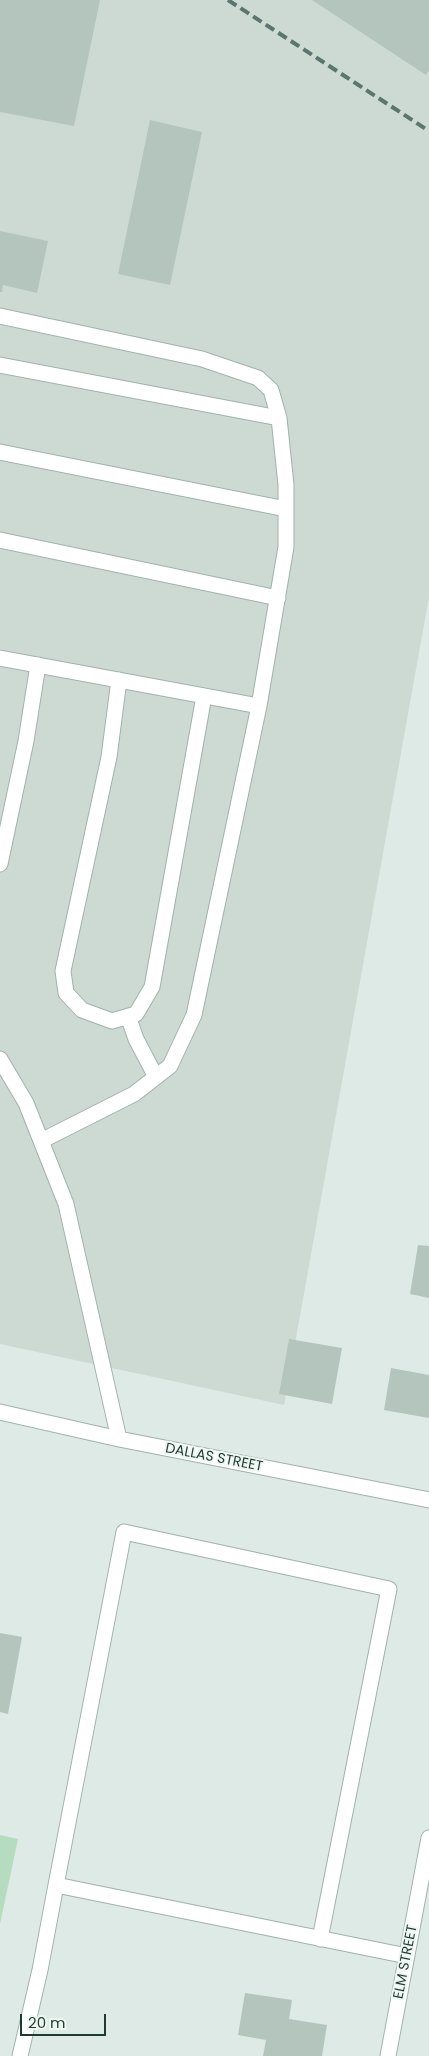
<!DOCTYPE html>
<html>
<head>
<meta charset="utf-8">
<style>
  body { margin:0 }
  #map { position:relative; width:429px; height:2056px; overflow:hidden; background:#deeae5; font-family:Poppins,sans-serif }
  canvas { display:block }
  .scale { position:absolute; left:20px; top:2014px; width:86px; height:22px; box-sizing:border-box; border:2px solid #1f3a33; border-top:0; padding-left:6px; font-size:15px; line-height:18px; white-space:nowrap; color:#1f3a33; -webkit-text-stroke:4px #eff7f3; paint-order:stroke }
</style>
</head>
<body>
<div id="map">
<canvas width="429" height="2056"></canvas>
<div class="scale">20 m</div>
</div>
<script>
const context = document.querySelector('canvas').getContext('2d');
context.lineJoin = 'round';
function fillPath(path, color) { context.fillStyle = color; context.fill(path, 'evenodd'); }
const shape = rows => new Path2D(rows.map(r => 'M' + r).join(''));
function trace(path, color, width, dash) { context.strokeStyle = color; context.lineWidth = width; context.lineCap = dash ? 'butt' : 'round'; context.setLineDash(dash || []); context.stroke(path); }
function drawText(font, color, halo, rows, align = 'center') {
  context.font = font + ' Poppins,sans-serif'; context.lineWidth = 4; context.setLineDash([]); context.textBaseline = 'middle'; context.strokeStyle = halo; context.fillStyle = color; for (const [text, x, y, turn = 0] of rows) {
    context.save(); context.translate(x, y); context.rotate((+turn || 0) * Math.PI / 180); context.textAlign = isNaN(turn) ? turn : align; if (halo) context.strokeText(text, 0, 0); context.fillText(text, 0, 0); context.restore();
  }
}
fillPath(shape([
  [0,0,429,0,429,597,284,1405,0,1344]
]), '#cddad4');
fillPath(shape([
  [0,1835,18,1839,0,1924]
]), '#b6dcc0');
fillPath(shape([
  [0,0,100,0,74,126,0,112],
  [312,0,429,0,429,70,426,75],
  [150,120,202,132,170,285,118,274],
  [0,231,48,241,37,293,3,285,2,292,0,292],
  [418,1245,429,1246,429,1298,410,1294],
  [289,1339,342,1348,332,1404,279,1394],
  [391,1368,429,1375,429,1418,384,1410],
  [0,1633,22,1637,8,1714,0,1712],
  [245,1993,292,2000,289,2019,327,2025,322,2056,263,2056,266,2040,238,2035]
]), '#b4c5be');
const minor = shape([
  [0,316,202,359,258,378,271,390,279,418,286,485,286,547,259,706,194,1015,170,1066,134,1094,41,1141],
  [0,365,279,418],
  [0,452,286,509],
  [0,540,278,598],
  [0,658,259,706],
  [119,680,109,757,63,971,66,993,82,1010,112,1021,136,1014,152,987,204,696],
  [0,864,26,741,38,665],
  [128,1016,136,1039,156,1077],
  [0,1059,26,1103,66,1204,119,1439],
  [0,1412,119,1439,429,1500],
  [320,1939,389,1589,124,1532,56,1885,407,1956],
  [20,2056,40,1970,56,1885],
  [388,2056,429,1838]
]);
trace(minor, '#a1b2ac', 17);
trace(minor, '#fff', 15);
trace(shape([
  [228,0,429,131]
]), '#5a766e', 4, [10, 5]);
drawText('14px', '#1f3a33', '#eff7f3', [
  ["DALLAS STREET",214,1458,11],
  ["ELM STREET",406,1962,-79]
]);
</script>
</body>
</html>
